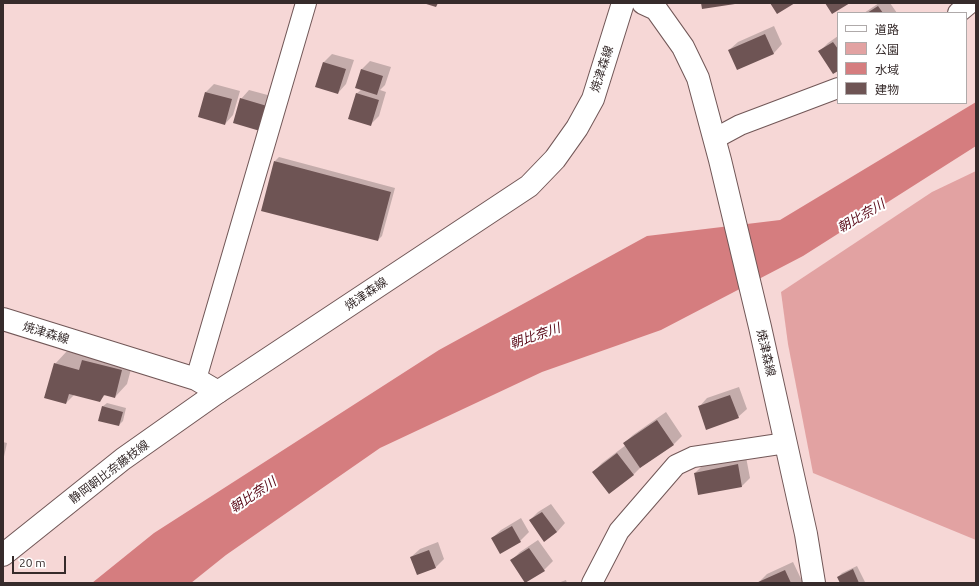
<!DOCTYPE html>
<html>
<head>
<meta charset="utf-8">
<style>
  body { margin:0 }
  #map { position:relative; width:979px; height:586px; overflow:hidden; background:#f6d7d6; font-family:Ubuntu,"Noto Sans JP",sans-serif }
  canvas { display:block }
  .frame { position:absolute; inset:0; border:4px solid #362b2b; pointer-events:none }
  .legend { position:absolute; left:837px; top:12px; width:130px; height:92px; box-sizing:border-box; background:#fff; border:1px solid #afaaaa; margin:0; padding:5px 7px; list-style:none; font-size:12px; color:#362b2b }
  .legend li { display:flex; align-items:center; gap:8px; height:20px }
  .legend b { width:20px; border:1px solid #afaaaa }
  .scale { position:absolute; left:12px; top:556px; width:54px; height:18px; box-sizing:border-box; border:2px solid #362b2b; border-top:0; padding-left:5px; font-size:12px; line-height:14px; white-space:nowrap; color:#362b2b; -webkit-text-stroke:3px #fff; paint-order:stroke }
</style>
</head>
<body>
<div id="map">
<canvas width="979" height="586"></canvas>
<div class="frame"></div>
<ul class="legend">
<li><b style="height:5px;background:#fff"></b>道路</li>
<li><b style="height:11px;background:#e2a2a2"></b>公園</li>
<li><b style="height:11px;background:#d57d7f"></b>水域</li>
<li><b style="height:11px;background:#6e5454"></b>建物</li>
</ul>
<div class="scale">20 m</div>
</div>
<script>
const context = document.querySelector('canvas').getContext('2d');
context.lineJoin = 'round';
function fillPath(path, color) { context.fillStyle = color; context.fill(path, 'evenodd'); }
const shape = rows => new Path2D(rows.map(r => 'M' + r).join(''));
function trace(path, color, width, dash) { context.strokeStyle = color; context.lineWidth = width; context.lineCap = dash ? 'butt' : 'round'; context.setLineDash(dash || []); context.stroke(path); }
function drawText(font, color, halo, rows, align = 'center') {
  context.font = font + ' Ubuntu,"Noto Sans JP",sans-serif'; context.lineWidth = 4; context.setLineDash([]); context.textBaseline = 'middle'; context.strokeStyle = halo; context.fillStyle = color; for (const [text, x, y, turn = 0] of rows) {
    context.save(); context.translate(x, y); context.rotate((+turn || 0) * Math.PI / 180); context.textAlign = isNaN(turn) ? turn : align; if (halo) context.strokeText(text, 0, 0); context.fillText(text, 0, 0); context.restore();
  }
}
fillPath(shape([
  [976,171,976,540,813,473,788,344,781,292,932,192]
]), '#e2a2a2');
fillPath(shape([
  [976,102,976,146,803,256,661,330,542,372,380,448,226,555,191,583,92,583,154,533,439,350,647,236,780,220]
]), '#d57d7f');
fillPath(shape([
  [879,3,890,3,897,13,864,13],
  [774,26,782,44,774,53,738,69,729,50,738,42],
  [838,36,838,70,820,51,828,43],
  [332,54,354,60,346,84,338,93,316,86,324,62],
  [370,61,391,67,385,85,380,90,386,92,379,116,370,125,356,94,362,89,361,70],
  [214,84,240,91,233,115,225,124,199,116,206,92],
  [249,90,275,97,260,130,241,99],
  [279,157,395,188,382,236,378,240,275,161],
  [67,351,87,356,134,358,127,384,115,397,106,394,99,401,75,394,66,403,55,364],
  [739,387,747,409,738,417,699,407,707,398],
  [107,403,126,408,123,421,119,425,102,407],
  [666,412,682,436,674,444,642,466,633,475,593,472,602,463,626,445,624,443,633,435],
  [3,442,7,443,3,461],
  [746,457,750,478,742,486,695,473,703,465],
  [551,504,565,523,557,532,544,540,530,520,538,512],
  [521,518,529,532,520,541,501,553,492,538,501,530],
  [538,540,553,561,544,570,511,561,520,552],
  [438,542,444,559,436,567,411,557,420,549],
  [793,562,803,583,758,583,767,574],
  [857,566,865,582,841,583,838,577,842,573],
  [566,580,567,583,558,583]
]), '#0003');
fillPath(shape([
  [423,3,438,3,436,7],
  [701,3,735,3,735,4,702,9],
  [770,3,795,3,777,14],
  [825,3,850,3,832,14],
  [878,6,883,13,867,13],
  [765,34,774,54,737,70,728,50],
  [833,42,838,49,838,71,833,74,818,51],
  [323,62,346,69,338,94,315,87],
  [361,69,383,76,377,95,355,88],
  [205,92,232,99,225,125,198,117],
  [356,93,379,100,371,126,348,119],
  [240,98,267,106,260,131,233,123],
  [274,161,391,192,378,241,261,211],
  [82,360,122,370,115,398,104,395,100,402,69,394,66,404,44,398,54,363,79,370],
  [730,395,739,418,706,430,698,406],
  [102,406,123,412,119,426,98,421],
  [657,420,674,445,640,468,623,443],
  [617,453,634,475,609,494,592,472],
  [738,464,742,487,698,495,694,473],
  [542,512,557,532,544,542,529,520],
  [512,526,521,542,500,554,491,538],
  [529,548,545,571,525,583,510,560],
  [429,550,436,568,417,575,410,557],
  [853,569,859,583,840,583,837,577],
  [785,570,791,583,756,583]
]), '#6e5454');
const minor = shape([
  [958,13,970,3],
  [714,139,740,125,838,88],
  [196,379,306,3],
  [592,583,619,531,676,465,693,457,786,443]
]);
const secondary = shape([
  [3,555,123,459,218,392]
]);
const primary = shape([
  [643,3,656,9,683,47,698,78,720,160,760,327,806,534,814,583],
  [3,319,196,379,218,392,529,186,555,159,577,128,593,99,623,3]
]);
trace(minor, '#715757', 22);
trace(secondary, '#715757', 24);
trace(primary, '#715757', 24);
trace(minor, '#fff', 20);
trace(secondary, '#fff', 22);
trace(primary, '#fff', 22);
drawText('12px', '#362b2b', '#fff', [
  ["焼津森線",602,69,-72],
  ["焼津森線",366,294,-34],
  ["焼津森線",46,333,17],
  ["焼津森線",766,353,77],
  ["静岡朝比奈藤枝線",109,472,-37]
]);
drawText('italic 13px', '#590816', '#fff', [
  ["朝比奈川",861,216,-30],
  ["朝比奈川",535,336,-19],
  ["朝比奈川",253,495,-34]
]);
</script>
</body>
</html>
